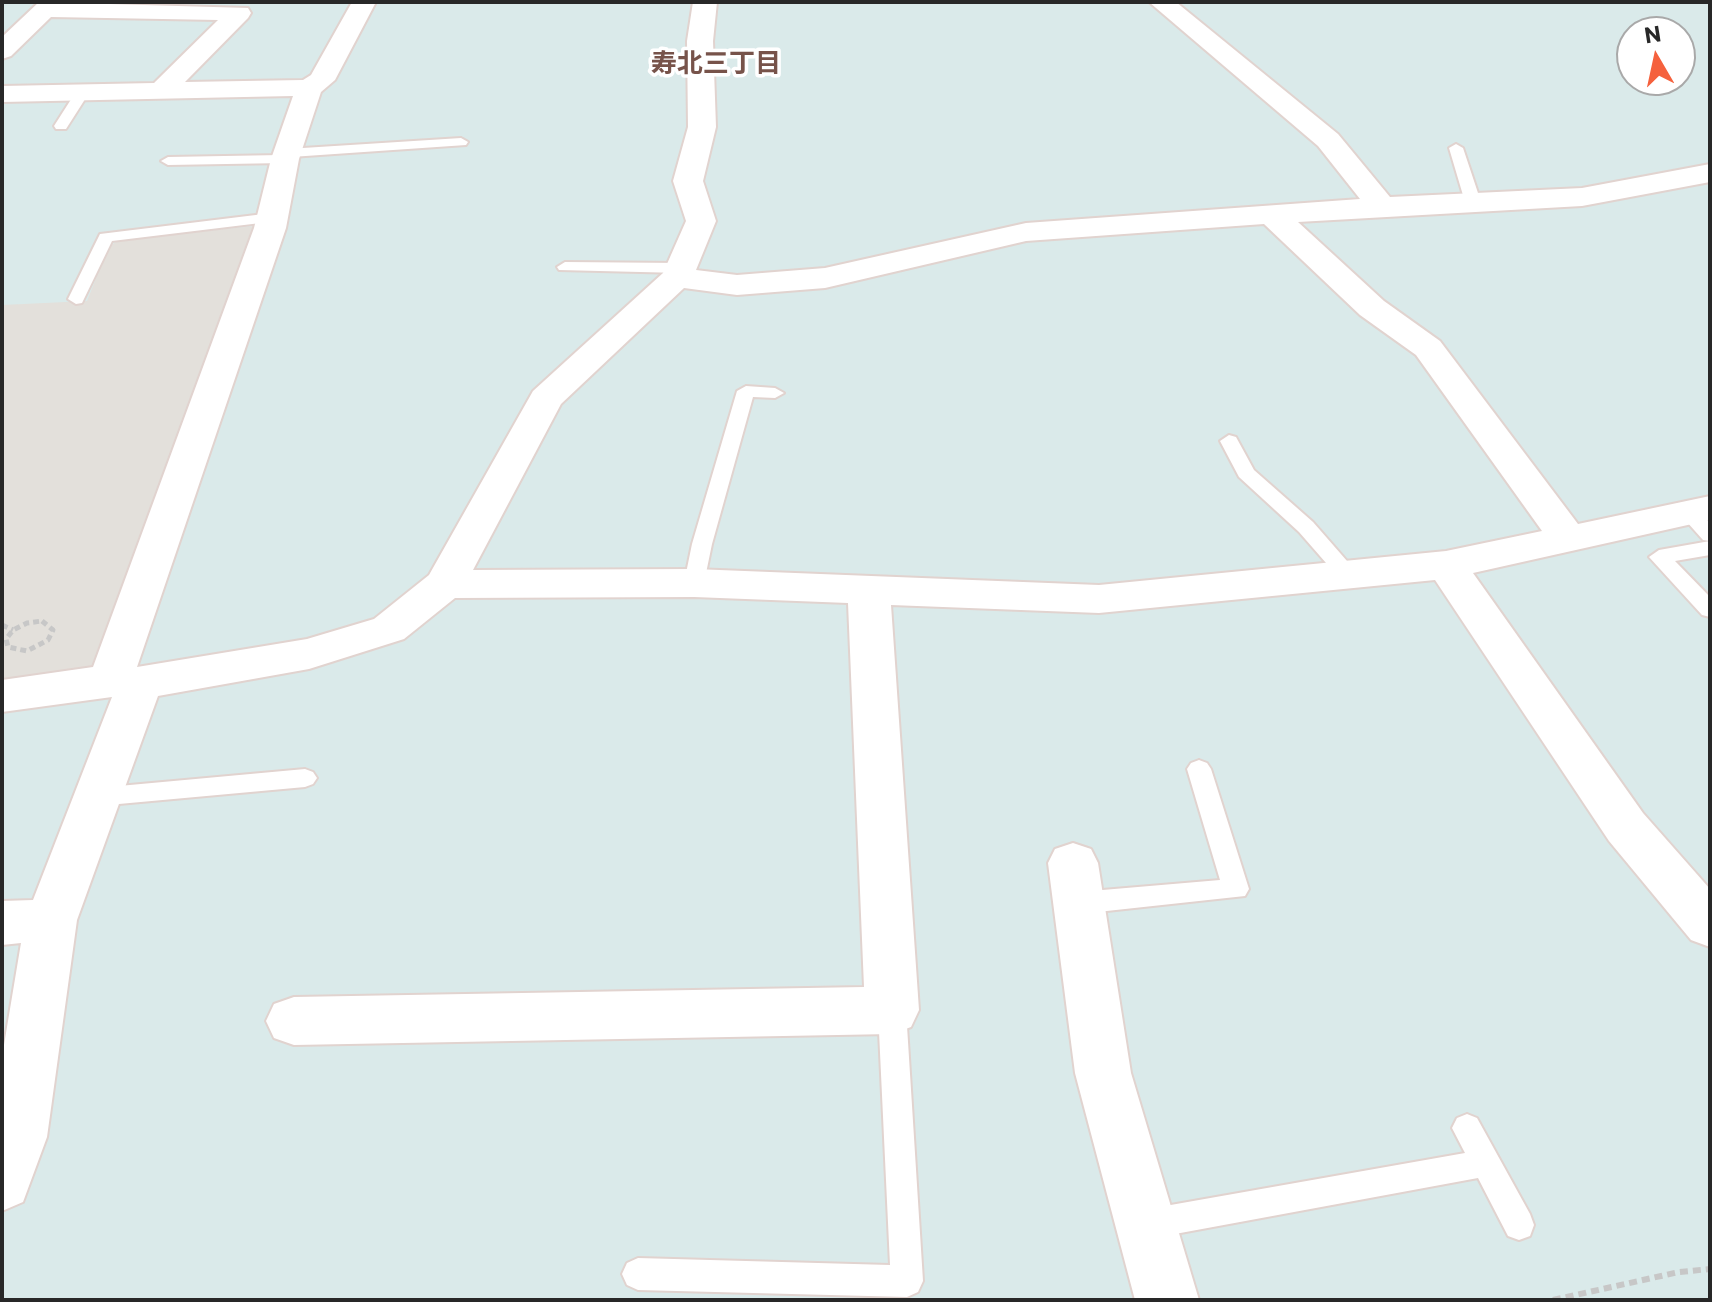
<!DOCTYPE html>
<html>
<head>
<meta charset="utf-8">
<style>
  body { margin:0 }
  #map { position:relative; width:1712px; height:1302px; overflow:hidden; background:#daeaea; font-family:Commissioner,sans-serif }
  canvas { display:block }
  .frame { position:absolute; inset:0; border:4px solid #282828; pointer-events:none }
  .north { position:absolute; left:1616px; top:16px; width:80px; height:80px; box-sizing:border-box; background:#fff; border:2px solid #a9a9a9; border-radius:50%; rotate:351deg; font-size:22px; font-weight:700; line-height:32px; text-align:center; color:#282828 }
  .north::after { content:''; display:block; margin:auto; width:28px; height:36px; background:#f5613d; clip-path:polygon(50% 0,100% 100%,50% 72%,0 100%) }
</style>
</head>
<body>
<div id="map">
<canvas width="1712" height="1302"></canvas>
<div class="frame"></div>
<div class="north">N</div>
</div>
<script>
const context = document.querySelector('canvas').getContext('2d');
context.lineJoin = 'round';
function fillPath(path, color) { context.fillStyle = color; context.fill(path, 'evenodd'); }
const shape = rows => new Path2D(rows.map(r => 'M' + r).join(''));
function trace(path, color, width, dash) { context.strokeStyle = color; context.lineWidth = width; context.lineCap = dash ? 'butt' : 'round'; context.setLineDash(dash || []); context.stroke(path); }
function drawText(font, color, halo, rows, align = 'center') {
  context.font = font + ' Commissioner,"Noto Sans JP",sans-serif'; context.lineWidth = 7; context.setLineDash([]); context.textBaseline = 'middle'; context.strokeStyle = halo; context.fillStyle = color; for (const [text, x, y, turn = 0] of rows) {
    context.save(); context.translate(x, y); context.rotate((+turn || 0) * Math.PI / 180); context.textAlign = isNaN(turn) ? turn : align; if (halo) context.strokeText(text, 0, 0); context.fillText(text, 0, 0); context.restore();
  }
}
fillPath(shape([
  [255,226,101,656,89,674,2,686,2,305,87,301,109,246,120,240]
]), '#e3e0db');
const lane = shape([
  [77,90,89,93,66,129,56,129,54,126,77,90],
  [461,138,468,142,466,145,291,157,290,162,285,163,168,165,161,161,168,157,281,155,282,150,287,149,461,138],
  [1456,144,1463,148,1481,202,1478,205,1473,207,1465,202,1449,148,1456,144],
  [272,213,280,218,277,221,112,241,82,303,76,304,68,299,100,234,272,213],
  [565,262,681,263,689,268,681,273,559,270,557,267,565,262],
  [746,386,775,388,784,393,775,398,753,397,712,544,704,583,694,590,684,583,692,544,737,391,746,386],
  [1229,435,1236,437,1254,470,1313,522,1354,569,1357,574,1354,579,1340,579,1299,532,1239,477,1220,441,1229,435],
  [1688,506,1695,508,1710,523,1710,555,1675,561,1710,597,1710,617,1702,615,1649,557,1659,550,1710,541,1703,540,1678,512,1688,506],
  [1199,760,1207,763,1211,769,1249,889,1245,896,1079,914,1070,910,1066,903,1070,896,1079,892,1220,880,1187,769,1191,763,1199,760],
  [305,769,313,772,317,778,313,784,305,787,97,806,88,804,85,797,88,790,97,788,305,769],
  [892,998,902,1002,906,1010,923,1281,918,1292,907,1297,638,1290,627,1285,622,1274,627,1263,638,1258,890,1265,878,1010,882,1002,892,998],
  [1467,1114,1477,1118,1530,1214,1534,1225,1530,1236,1519,1240,1508,1236,1478,1178,1148,1239,1137,1235,1133,1224,1137,1213,1148,1209,1465,1153,1452,1128,1457,1118,1467,1114]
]);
const street = shape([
  [39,2,248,8,251,13,248,18,185,82,303,80,311,75,352,2,376,2,335,80,321,92,299,159,286,228,137,667,307,639,374,619,429,575,533,391,663,273,686,221,673,181,688,127,687,41,693,2,717,2,713,41,716,127,703,181,716,221,696,270,737,275,825,268,1026,223,1360,199,1318,146,1149,2,1176,2,1338,134,1390,197,1582,188,1710,164,1710,182,1582,206,1298,222,1384,301,1440,341,1578,524,1710,496,1710,520,1473,573,1643,813,1710,889,1710,947,1691,940,1609,841,1435,580,1099,613,891,605,919,1010,911,1027,892,1034,294,1045,274,1038,266,1021,274,1004,294,997,864,987,848,603,694,597,455,598,404,639,309,669,158,696,77,920,47,1137,23,1202,2,1211,2,1057,21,943,2,945,2,901,33,900,112,697,2,712,2,680,93,667,254,228,271,159,293,96,2,102,2,86,154,83,218,20,51,17,11,56,2,59,2,37,39,2],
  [1264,224,1360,315,1416,355,1542,531,1446,551,1099,585,694,569,473,570,561,404,684,288,737,295,825,288,1026,241,1264,224],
  [1073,843,1091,849,1098,863,1131,1073,1199,1300,1135,1300,1075,1073,1048,863,1055,849,1073,843]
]);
trace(lane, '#e1d3cf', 4);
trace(street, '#e1d3cf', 4);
trace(shape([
  [42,621,53,630,48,640,27,651,8,647,6,639,13,630,27,623,42,621],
  [2,625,13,630]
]), '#c7c7c7', 5, [6, 4]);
trace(shape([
  [1553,1300,1679,1272,1710,1269]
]), '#c7c7c7', 6, [8, 5]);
fillPath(lane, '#fff');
fillPath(street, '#fff');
drawText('bold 26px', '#77534a', '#fff', [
  ["寿北三丁目",716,63]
]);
</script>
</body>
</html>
